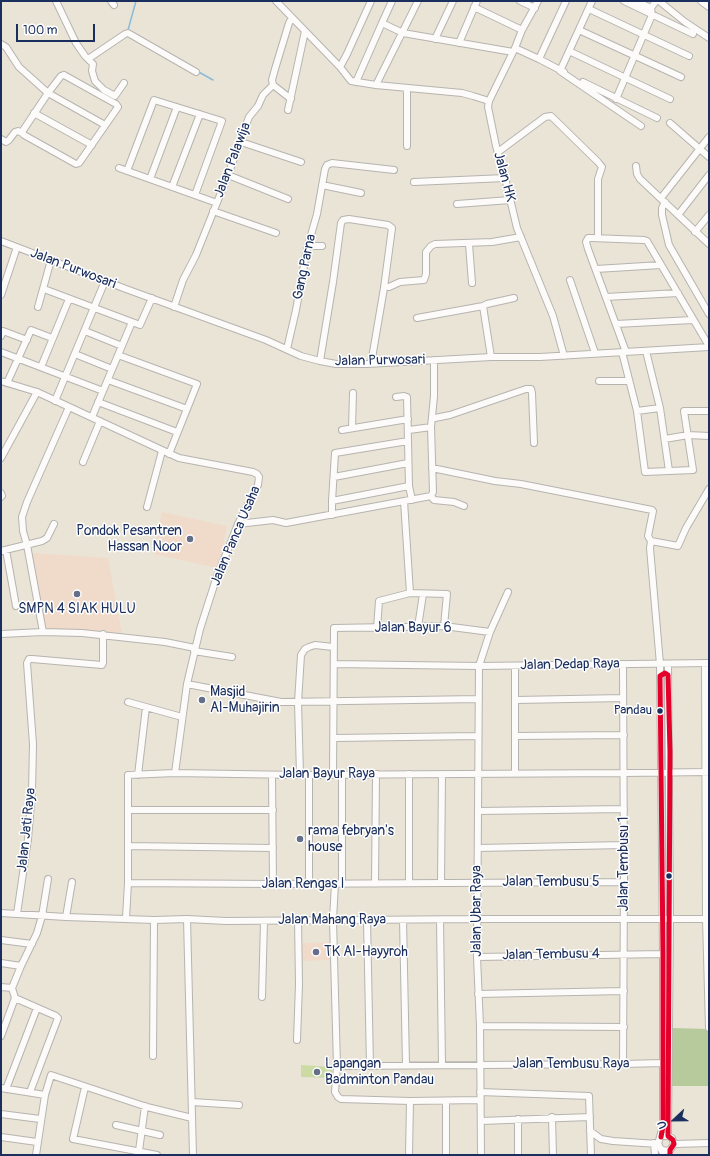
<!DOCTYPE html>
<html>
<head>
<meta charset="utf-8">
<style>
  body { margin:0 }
  #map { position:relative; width:710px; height:1156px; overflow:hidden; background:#eae4d7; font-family:Pangolin,sans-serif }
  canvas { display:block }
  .frame { position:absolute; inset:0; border:2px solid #1b2f5e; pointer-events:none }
  .north { position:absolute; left:654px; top:1100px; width:40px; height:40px; -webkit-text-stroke:3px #fff; paint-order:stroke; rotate:248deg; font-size:11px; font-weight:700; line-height:16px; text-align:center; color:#1b2f5e }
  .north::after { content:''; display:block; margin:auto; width:14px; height:18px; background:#1b2f5e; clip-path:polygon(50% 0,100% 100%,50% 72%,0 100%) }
  .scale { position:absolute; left:16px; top:24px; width:79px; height:18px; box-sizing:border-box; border:2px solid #1b2f5e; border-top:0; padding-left:5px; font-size:12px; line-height:14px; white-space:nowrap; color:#1b2f5e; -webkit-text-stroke:3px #fff; paint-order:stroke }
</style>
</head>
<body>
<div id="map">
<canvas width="710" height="1156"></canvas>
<div class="frame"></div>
<div class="north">U</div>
<div class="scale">100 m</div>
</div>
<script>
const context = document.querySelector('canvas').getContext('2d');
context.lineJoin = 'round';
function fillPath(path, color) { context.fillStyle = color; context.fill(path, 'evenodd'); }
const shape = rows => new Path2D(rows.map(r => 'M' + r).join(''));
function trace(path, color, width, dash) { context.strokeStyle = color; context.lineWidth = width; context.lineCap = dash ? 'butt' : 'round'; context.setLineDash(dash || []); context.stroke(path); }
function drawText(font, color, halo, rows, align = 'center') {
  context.font = font + ' Pangolin,sans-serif'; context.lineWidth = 3; context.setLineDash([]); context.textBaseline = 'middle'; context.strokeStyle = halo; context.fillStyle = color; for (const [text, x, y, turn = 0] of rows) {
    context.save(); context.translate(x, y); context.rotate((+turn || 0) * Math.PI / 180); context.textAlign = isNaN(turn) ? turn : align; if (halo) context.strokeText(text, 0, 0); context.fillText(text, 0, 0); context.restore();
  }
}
fillPath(shape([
  [162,512,227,526,218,568,153,554],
  [32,553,108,558,122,634,45,629],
  [330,942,331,960,302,961,301,943]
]), '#f0dbcb');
fillPath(shape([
  [301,1065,332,1067,332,1078,301,1077]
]), '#ccdba4');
fillPath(shape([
  [672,1028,709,1029,709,1086,672,1086]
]), '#b7ca9b');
trace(shape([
  [130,31,128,30,136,1],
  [197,71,213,80]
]), '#8abbd8', 1.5);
const minor = shape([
  [56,1,76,43,85,56,93,64,92,71,95,81,104,90,115,96,124,83],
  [111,1,114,5],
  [276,1,340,67],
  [371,1,347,54,340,67,351,81,376,85,462,93,473,96,489,101],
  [392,1,382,23,403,33,513,52],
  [520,1,535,8],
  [538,1,522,30,515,48,489,101,488,107,496,146,505,178,517,228,553,316,564,356],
  [592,1,560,71,641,126],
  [624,1,693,34],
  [636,1,651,8],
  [659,1,685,22,709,38],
  [701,1,709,7],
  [474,7,522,30],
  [589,9,689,56],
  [579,30,681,77],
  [435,39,453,1],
  [459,43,477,1],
  [1,44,6,47,19,67,48,93,105,125],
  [515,48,539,59,564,72],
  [569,51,670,99],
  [88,59,125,34,128,33,196,72],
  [539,59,566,1],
  [64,75,116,104,118,107,79,163,76,164,24,135,22,132,48,93,61,76,64,75],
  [356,82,382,23],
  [583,82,657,118],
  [273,85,291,99],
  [376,85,418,1],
  [407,88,407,146],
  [616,99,652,15,651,8,656,1],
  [288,110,305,31],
  [34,113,92,145],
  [670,123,709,157],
  [1,139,6,142,9,140,15,132,18,131,22,133],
  [241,142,301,162],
  [498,152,545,117,551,116,598,162,602,167,598,179,598,238],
  [636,166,637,174,640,179,709,244],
  [119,168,217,203],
  [127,171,154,100,222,121,195,195],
  [228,175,288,199],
  [150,179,177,107],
  [414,182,505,178],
  [322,185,361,193],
  [172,187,200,114],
  [661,198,709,137],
  [665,202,662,208,662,215,669,245,709,314],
  [457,204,510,200],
  [213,211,276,233],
  [678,215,709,175],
  [695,232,709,215],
  [1,241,126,289,266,340,301,356,320,361,336,364,367,364,491,357,540,357,709,347],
  [469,244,472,283],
  [308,246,322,246],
  [596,269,661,265],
  [570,280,595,353],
  [384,286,389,287,400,282,424,280,426,274,426,252,431,246,435,244,492,242,521,237],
  [44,289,140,325,152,298],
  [1,295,17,247],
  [606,297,678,293],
  [483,306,491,357],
  [38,307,51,260],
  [174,307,183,280,196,255,228,175,249,117,258,106,263,95,273,85,272,80,275,69,289,23,292,18],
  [417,318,483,306,487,304,514,298],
  [616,324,692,320],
  [85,331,122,346],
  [1,336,3,331,27,340],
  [287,349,296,310,307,249,317,214,325,169,327,165,332,163,394,170],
  [646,351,660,408],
  [1,352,103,391],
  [622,352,637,411,645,472,693,470,684,411,709,411],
  [626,352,588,249,586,242,588,238,592,238,644,240,647,241,709,346],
  [75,354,112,369],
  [118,355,197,384,169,454],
  [320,361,333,282,341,223,343,220,349,219,388,225,392,228,384,288,371,364],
  [41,367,69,299],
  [108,380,187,409],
  [1,381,37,392,179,458,253,472,257,474,259,477,258,485,238,524,231,542,217,576,200,629,187,684,175,773],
  [599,381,629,381],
  [7,383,31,330,52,338],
  [396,397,404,396,407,397,409,486,412,500],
  [55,401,105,281],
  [98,402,177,432],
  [637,411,660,408,669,471],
  [92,417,132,322],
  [432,417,435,418,450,415,526,389,531,389,532,393,534,443],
  [352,428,353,393],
  [342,430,408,419],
  [409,430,431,427],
  [665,439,688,435,709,436],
  [1,458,37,392],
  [83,462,100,421],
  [432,468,495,481,521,484,652,510,653,511,648,536,651,541,650,548,660,664,663,954,663,1126,658,1144,664,1155],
  [334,477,408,463],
  [1,493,2,496,1,497],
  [431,496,434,500,454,502,464,506],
  [332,501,335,453,408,441],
  [147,507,162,451],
  [332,515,332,501,409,486],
  [238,524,273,520,286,523,431,496,433,492,431,427,434,396,434,360],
  [651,541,678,546,686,528,709,489],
  [6,550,16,606],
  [1,551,42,541,47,538,54,524],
  [410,593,447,594,444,626],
  [418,627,423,594],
  [377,628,379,601,410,593,404,501],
  [43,632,27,545,23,531,22,517,27,502,69,407],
  [1,634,43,632,82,633,165,642,195,648],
  [194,651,232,657],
  [705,663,706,919,709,1028],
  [334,664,479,666,709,663],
  [623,664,624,882,623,1064],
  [187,684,281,702,479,699],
  [516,700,623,698],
  [128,702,182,717],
  [516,736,624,735],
  [334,738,478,736],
  [515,773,515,666],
  [333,774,334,628,444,626,490,632],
  [138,775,146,707],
  [272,775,273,884],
  [300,775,298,702,301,655,305,649,309,647,315,645,333,647],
  [128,810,273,810],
  [478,811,624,809],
  [128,846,273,848],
  [478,848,624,845],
  [128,883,273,884,624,882],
  [335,883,333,920,337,1066,335,1092,338,1097,341,1099,410,1101,480,1100],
  [409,883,409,774],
  [441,883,442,774],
  [309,884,309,775],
  [342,884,342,774],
  [375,884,376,774],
  [1,913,66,917,154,920,187,919,226,921,477,919,709,919],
  [17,914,28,839,32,792,33,744,27,663,29,659,32,659,102,665,103,663,103,634],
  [66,917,72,882],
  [126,918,128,883,128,775,175,773,298,775,624,773,709,772],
  [187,919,193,1155],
  [367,920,370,1066],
  [403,920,406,1065],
  [440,920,442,1065],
  [1,940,32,944],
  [477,957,663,954],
  [1,963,21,966,37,933,42,916,48,879],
  [1,987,12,988,15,998,1,1036],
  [12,988,21,966],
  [478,994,624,991],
  [262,997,264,921],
  [15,998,56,1016,58,1018,30,1092],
  [480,1026,624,1027],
  [297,1040,299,984,298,920],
  [153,1056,154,920],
  [337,1066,623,1064,663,1063],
  [85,1087,73,1139,157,1155],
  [1,1088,45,1095,51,1075,147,1107,192,1118],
  [6,1089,37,1008],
  [480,1092,589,1096,591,1155],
  [192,1102,239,1105],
  [1,1114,40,1119],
  [552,1117,553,1155],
  [518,1119,518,1155],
  [481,1121,590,1117],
  [116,1125,160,1135],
  [590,1131,601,1139,613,1141,658,1144],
  [668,1136,670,918,668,664],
  [1,1137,37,1142],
  [654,1143,655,1155],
  [674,1144,709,1143],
  [661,1149,665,1151,670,1150,674,1144,672,1138,668,1136,664,1136],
  [139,1151,145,1106],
  [36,1155,45,1095],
  [409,1155,410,1101],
  [446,1155,446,1101],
  [481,1155,480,1026,477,957,479,666,490,632,508,592]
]);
trace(minor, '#b6b4b0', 8);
trace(minor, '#fcfbf9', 6);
trace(shape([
  [661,1137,663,1126,663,954,660,676,665,673,668,675,670,752,668,1136,673,1140,674,1144,670,1150,670,1155]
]), '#e4002b', 5);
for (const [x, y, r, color] of [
  [190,539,4,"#636e88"],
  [77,594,4,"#636e88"],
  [202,700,4,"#636e88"],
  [660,711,3.5,"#1b2f5e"],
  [300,839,4,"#636e88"],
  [669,876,3.5,"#1b2f5e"],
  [316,952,4,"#636e88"],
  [317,1072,4,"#636e88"]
]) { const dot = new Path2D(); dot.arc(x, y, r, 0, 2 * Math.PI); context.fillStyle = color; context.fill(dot); trace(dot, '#fff', 1.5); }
drawText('13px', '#1b2f5e', '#fff', [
  ["Pandau",652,711]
], 'right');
drawText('14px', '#1b2f5e', '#fff', [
  ["Jalan Palawija",233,160,-69],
  ["Jalan HK",504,177,75],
  ["Gang Parna",305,267,-78],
  ["Jalan Purwosari",73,269,21],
  ["Jalan Purwosari",380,361,-1],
  ["Jalan Panca Usaha",236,536,-67],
  ["Jalan Bayur 6",413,628],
  ["Jalan Dedap Raya",570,665,-1],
  ["Jalan Bayur Raya",327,774],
  ["Jalan Jati Raya",27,830,-84],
  ["Jalan Tembusu 1",624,864,-90],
  ["Jalan Tembusu 5",551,882],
  ["Jalan Rengas I",303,884],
  ["Jalan Ubar Raya",477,911,-90],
  ["Jalan Mahang Raya",332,920],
  ["Jalan Tembusu 4",551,955,-1],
  ["Jalan Tembusu Raya",571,1064]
]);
drawText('14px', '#1b2f5e', '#fff', [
  ["Pondok Pesantren",182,531,"right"],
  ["Hassan Noor",182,547,"right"],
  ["SMPN 4 SIAK HULU",77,609,"center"],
  ["Masjid",210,692],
  ["Al-Muhajirin",210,708],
  ["rama febryan's",308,831],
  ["house",308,847],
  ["TK Al-Hayyroh",324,952],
  ["Lapangan",325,1064],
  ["Badminton Pandau",325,1080]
], 'left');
</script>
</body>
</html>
